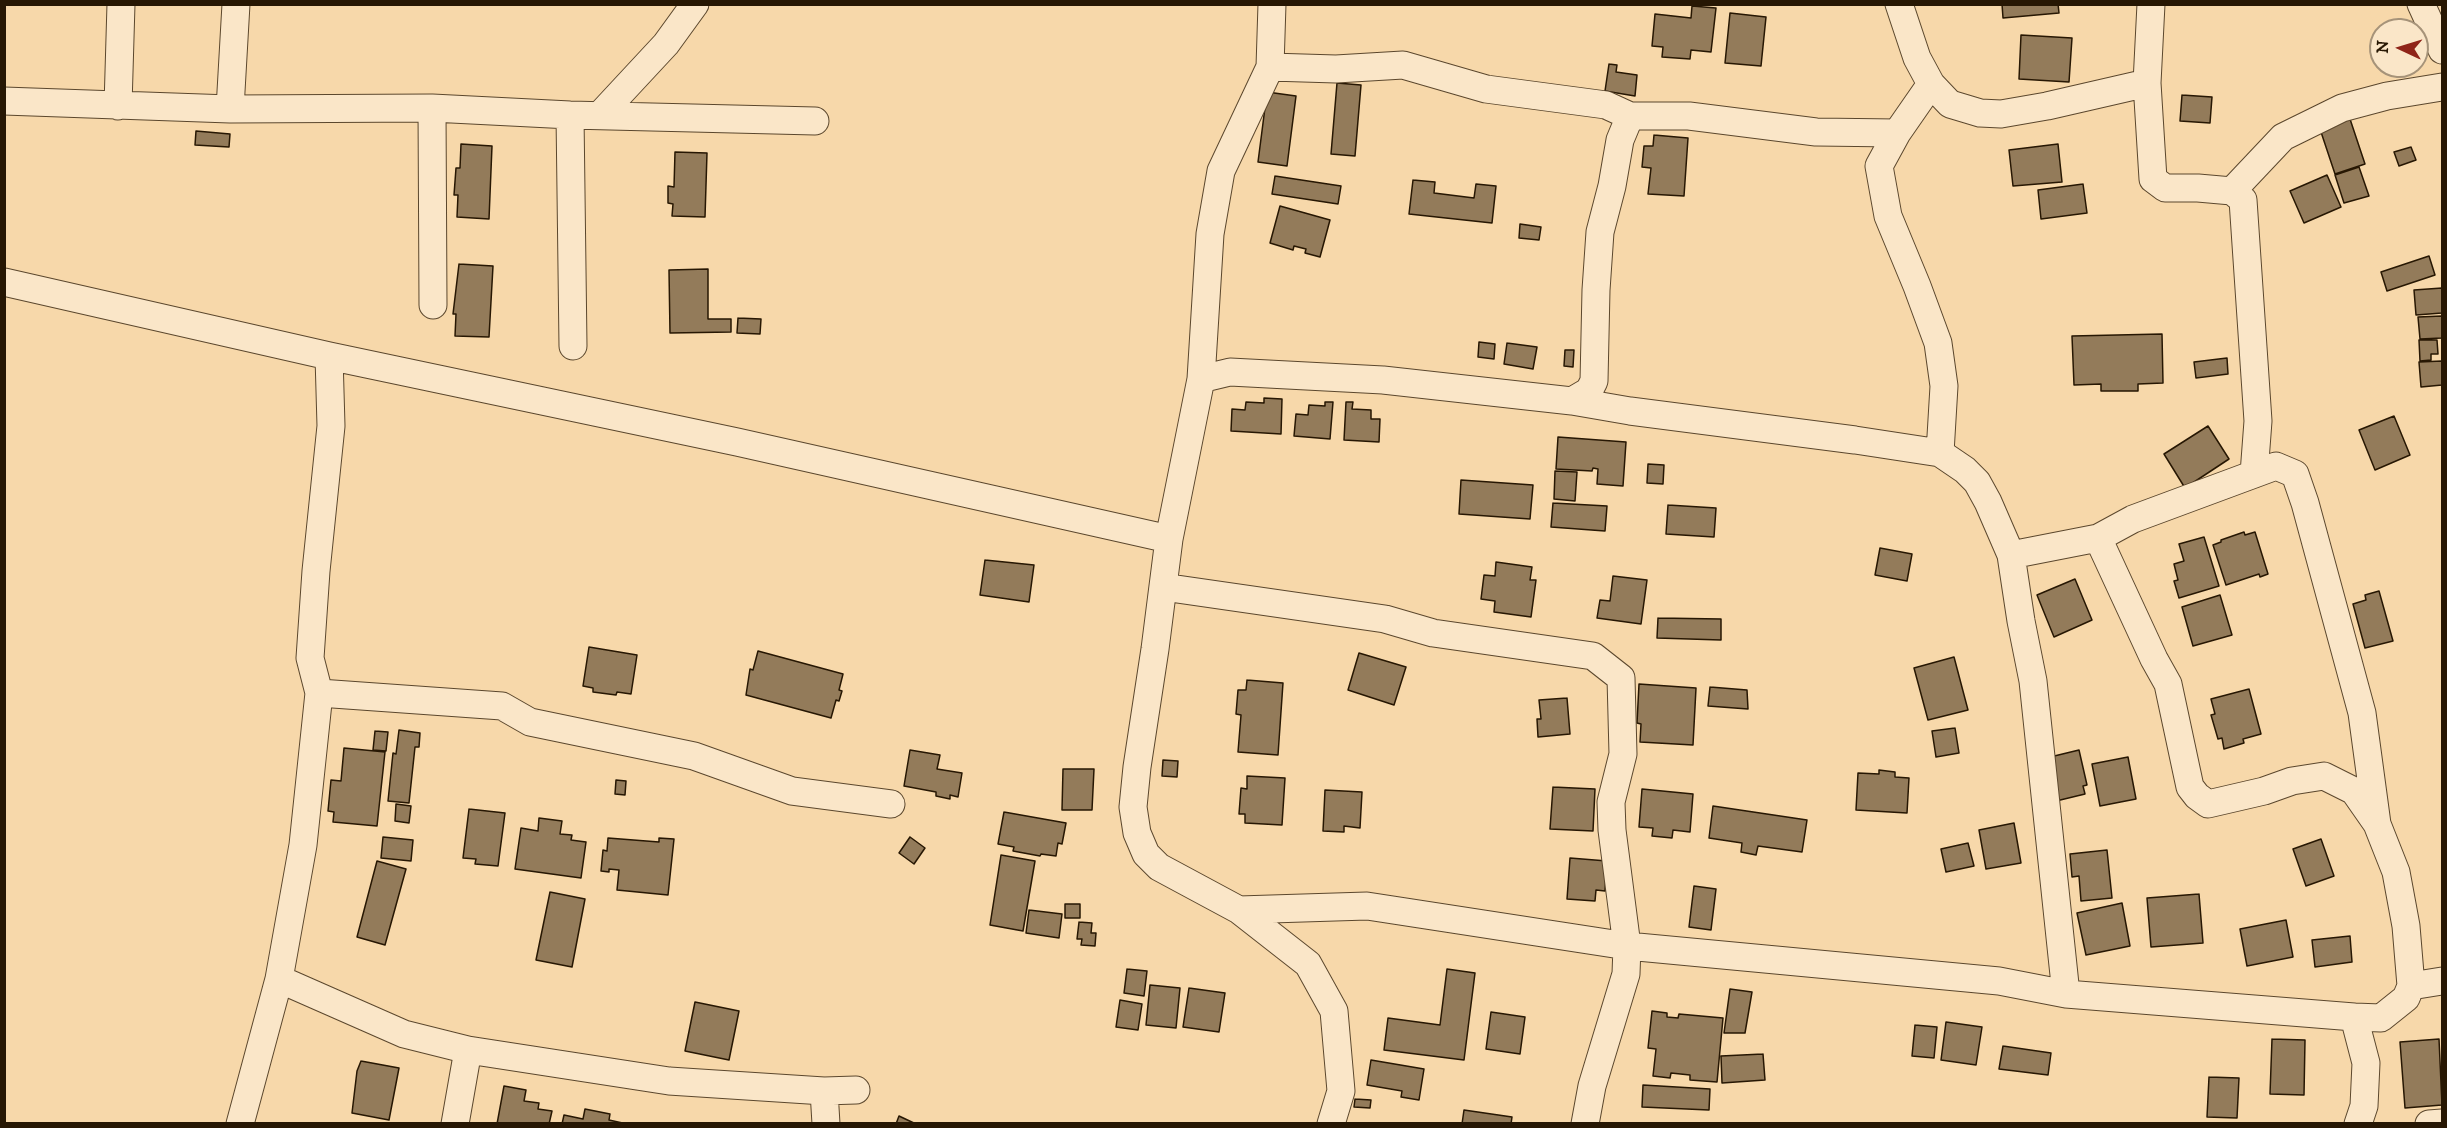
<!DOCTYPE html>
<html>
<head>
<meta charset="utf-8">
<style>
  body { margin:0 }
  #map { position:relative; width:2447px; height:1128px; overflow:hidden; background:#f7d8aa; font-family:"IM FELL DW Pica",serif }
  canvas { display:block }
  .frame { position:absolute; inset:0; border:6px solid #271703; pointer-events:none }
  .north { position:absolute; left:2369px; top:18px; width:60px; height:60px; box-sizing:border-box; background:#fae6c8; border:2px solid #a69379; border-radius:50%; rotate:274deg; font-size:16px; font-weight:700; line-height:24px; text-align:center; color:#271703 }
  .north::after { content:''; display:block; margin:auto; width:21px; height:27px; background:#8f2418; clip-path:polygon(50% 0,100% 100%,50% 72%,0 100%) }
</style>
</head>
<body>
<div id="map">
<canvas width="2447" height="1128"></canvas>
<div class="frame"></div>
<div class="north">N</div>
</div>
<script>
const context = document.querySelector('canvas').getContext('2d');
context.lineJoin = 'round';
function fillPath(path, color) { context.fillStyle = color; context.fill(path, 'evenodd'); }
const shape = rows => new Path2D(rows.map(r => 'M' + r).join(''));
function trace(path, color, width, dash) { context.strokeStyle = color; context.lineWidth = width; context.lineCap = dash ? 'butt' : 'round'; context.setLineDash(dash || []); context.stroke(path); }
const building = shape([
  [2002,4,2058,4,2059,13,2003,18,2002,4],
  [1692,6,1716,8,1711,52,1691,50,1690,59,1662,57,1663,47,1652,46,1655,14,1691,18,1692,6],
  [1730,13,1766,17,1761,66,1725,63,1730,13],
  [2021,35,2072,38,2069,82,2019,79,2021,35],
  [1609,64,1617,65,1616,72,1637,75,1635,96,1605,91,1609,64],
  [1337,83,1361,85,1355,156,1331,154,1337,83],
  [1267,92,1296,96,1287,166,1258,162,1267,92],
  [2182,95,2212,97,2210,123,2180,121,2182,95],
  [2349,116,2365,164,2335,174,2319,126,2349,116],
  [196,131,230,134,229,147,195,145,196,131],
  [1654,135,1688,138,1684,196,1648,194,1651,168,1642,167,1644,146,1653,146,1654,135],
  [461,144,492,146,489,219,457,217,458,195,454,195,456,168,460,168,461,144],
  [2058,144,2062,182,2013,186,2009,150,2058,144],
  [2411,147,2416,160,2399,166,2394,152,2411,147],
  [675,152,707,153,705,217,672,216,673,204,668,203,668,186,674,187,675,152],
  [2359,167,2369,196,2344,203,2335,175,2359,167],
  [2327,175,2341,207,2304,223,2290,191,2327,175],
  [1275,176,1341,186,1338,204,1272,194,1275,176],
  [1413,180,1435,182,1434,193,1474,198,1476,184,1496,186,1492,223,1409,214,1413,180],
  [2083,184,2087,213,2041,219,2038,190,2083,184],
  [1280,206,1330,220,1320,257,1305,253,1306,249,1294,246,1293,250,1270,243,1280,206],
  [1520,224,1541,227,1539,240,1519,238,1520,224],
  [2429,256,2435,275,2387,291,2381,272,2429,256],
  [459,264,493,266,489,337,455,336,456,314,453,314,459,264],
  [708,269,708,319,731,319,731,332,670,333,669,270,708,269],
  [2442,288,2442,313,2416,315,2414,290,2442,288],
  [2442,316,2442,338,2420,339,2418,317,2442,316],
  [738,318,761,319,760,334,737,333,738,318],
  [2162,334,2163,383,2138,384,2138,391,2101,391,2101,384,2074,385,2072,336,2162,334],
  [2419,340,2437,340,2438,354,2431,354,2431,360,2420,361,2419,340],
  [1479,342,1495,344,1494,359,1478,357,1479,342],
  [1507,343,1537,347,1533,369,1504,364,1507,343],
  [1565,350,1574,350,1573,367,1564,366,1565,350],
  [2227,358,2228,374,2196,378,2194,362,2227,358],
  [2442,361,2442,385,2421,387,2419,362,2442,361],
  [1264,398,1282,399,1281,434,1231,431,1232,409,1245,410,1246,402,1264,403,1264,398],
  [1325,402,1333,402,1330,439,1294,436,1296,414,1308,415,1309,405,1325,406,1325,402],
  [1346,402,1353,402,1352,409,1371,410,1371,419,1380,419,1379,442,1344,440,1346,402],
  [2394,416,2410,455,2375,470,2359,430,2394,416],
  [2208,426,2229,459,2185,488,2164,454,2208,426],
  [1558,437,1626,442,1623,486,1597,484,1598,469,1593,468,1592,471,1556,469,1558,437],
  [1648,464,1664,465,1663,484,1647,483,1648,464],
  [1555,471,1577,472,1575,501,1554,499,1555,471],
  [1461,480,1533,485,1530,519,1459,514,1461,480],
  [1553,503,1607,506,1605,531,1551,527,1553,503],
  [1668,505,1716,508,1714,537,1666,534,1668,505],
  [2244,532,2245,535,2255,532,2268,574,2260,577,2259,574,2226,585,2213,545,2221,542,2221,540,2244,532],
  [2204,537,2219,586,2179,598,2174,581,2178,580,2174,564,2184,561,2179,544,2204,537],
  [1880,548,1912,554,1907,581,1875,575,1880,548],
  [985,560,1034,565,1029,602,980,595,985,560],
  [1496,562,1532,567,1530,580,1536,580,1531,617,1494,612,1495,601,1481,599,1484,575,1495,576,1496,562],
  [1613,576,1647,580,1641,624,1597,618,1600,600,1610,601,1613,576],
  [2075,579,2092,620,2054,637,2037,595,2075,579],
  [2379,591,2393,641,2365,648,2353,604,2366,600,2365,595,2379,591],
  [2220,595,2232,635,2193,646,2182,607,2220,595],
  [1658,618,1721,619,1721,640,1657,638,1658,618],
  [589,647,637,655,631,694,617,692,616,695,593,692,593,688,583,686,589,647],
  [758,651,843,674,839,690,842,691,839,701,836,700,831,718,746,695,750,669,753,670,758,651],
  [1359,653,1406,667,1394,705,1348,690,1359,653],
  [1954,657,1968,710,1928,720,1914,668,1954,657],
  [1247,680,1283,683,1278,755,1238,752,1241,715,1236,714,1238,690,1246,690,1247,680],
  [1639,684,1696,688,1693,745,1640,742,1641,724,1637,723,1639,684],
  [1710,687,1747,690,1748,709,1708,706,1710,687],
  [2249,689,2261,734,2243,739,2244,743,2224,749,2222,738,2218,739,2211,715,2215,714,2211,699,2249,689],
  [1567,698,1570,734,1538,737,1537,719,1541,719,1539,700,1567,698],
  [1955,728,1959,753,1936,757,1932,731,1955,728],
  [399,730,420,733,419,747,415,747,409,803,388,801,393,753,396,754,399,730],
  [375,731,388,732,386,751,373,750,375,731],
  [344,748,385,752,377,826,333,822,334,812,328,811,331,780,341,781,344,748],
  [910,750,940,755,937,769,962,773,958,797,950,795,950,799,936,796,936,792,904,786,910,750],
  [2079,750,2087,785,2083,786,2085,794,2052,802,2046,758,2079,750],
  [2128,757,2136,799,2100,806,2092,764,2128,757],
  [1163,760,1178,761,1177,777,1162,776,1163,760],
  [1063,769,1094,769,1092,810,1062,810,1063,769],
  [1879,770,1895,772,1895,777,1909,778,1907,813,1856,810,1858,773,1879,774,1879,770],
  [1247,776,1285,778,1282,825,1245,823,1245,814,1239,814,1241,788,1247,789,1247,776],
  [616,780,626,781,625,795,615,794,616,780],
  [1553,787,1595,789,1593,831,1550,829,1553,787],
  [1642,789,1693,794,1690,832,1673,830,1672,838,1652,836,1653,828,1639,827,1642,789],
  [1325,790,1362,792,1360,828,1344,826,1344,832,1323,831,1325,790],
  [396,804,411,806,409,823,395,821,396,804],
  [1713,806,1807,820,1802,852,1758,846,1756,855,1741,852,1742,843,1709,838,1713,806],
  [469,809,505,813,498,866,475,864,476,859,463,858,469,809],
  [1004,812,1066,823,1062,844,1058,843,1056,856,1041,854,1040,856,1013,851,1014,847,998,844,1004,812],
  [539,818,562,821,560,834,572,835,571,840,586,842,581,878,515,869,521,828,538,831,539,818],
  [2014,823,2021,863,1986,869,1979,830,2014,823],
  [383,837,413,840,411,861,381,858,383,837],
  [910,837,925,848,914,864,899,853,910,837],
  [608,838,659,842,659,838,674,839,668,895,617,890,619,870,609,869,609,872,601,871,603,850,607,851,608,838],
  [2321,839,2334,876,2306,886,2293,849,2321,839],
  [1968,843,1974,866,1946,872,1941,849,1968,843],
  [2107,850,2112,898,2081,901,2079,876,2072,877,2070,854,2107,850],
  [1001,855,1035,861,1023,931,990,925,1001,855],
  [1570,858,1607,861,1605,891,1596,890,1595,901,1567,899,1570,858],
  [377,861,406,869,385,945,357,937,377,861],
  [1694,886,1716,889,1711,930,1689,927,1694,886],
  [550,892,585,899,572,967,536,960,550,892],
  [2199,894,2203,943,2151,947,2147,898,2199,894],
  [2122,903,2130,946,2086,955,2077,913,2122,903],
  [1065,904,1080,904,1080,918,1065,918,1065,904],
  [1029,910,1062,914,1059,938,1026,933,1029,910],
  [2286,920,2293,957,2247,966,2240,929,2286,920],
  [1079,922,1092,923,1091,933,1096,933,1095,946,1081,945,1082,939,1077,939,1079,922],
  [2350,936,2352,962,2315,967,2312,940,2350,936],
  [1127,969,1147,971,1144,996,1124,993,1127,969],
  [1447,969,1475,973,1464,1060,1384,1050,1388,1018,1440,1025,1447,969],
  [1150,985,1180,988,1176,1028,1146,1025,1150,985],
  [1189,988,1225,993,1219,1032,1183,1027,1189,988],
  [1730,989,1752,992,1745,1033,1724,1033,1730,989],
  [1120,1000,1142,1004,1138,1030,1116,1027,1120,1000],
  [695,1002,739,1011,729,1060,685,1051,695,1002],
  [1652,1011,1667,1013,1667,1017,1678,1018,1679,1014,1723,1018,1717,1082,1690,1080,1690,1075,1671,1073,1670,1078,1653,1076,1656,1049,1648,1048,1652,1011],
  [1491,1012,1525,1017,1520,1054,1486,1049,1491,1012],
  [1946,1022,1982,1027,1976,1065,1941,1060,1946,1022],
  [1915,1025,1937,1027,1934,1058,1912,1056,1915,1025],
  [2272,1039,2305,1040,2304,1095,2270,1094,2272,1039],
  [2439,1039,2442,1105,2405,1108,2400,1042,2439,1039],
  [2003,1046,2051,1053,2048,1075,1999,1069,2003,1046],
  [1763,1054,1765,1080,1722,1083,1721,1056,1763,1054],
  [1371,1060,1424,1069,1419,1100,1401,1097,1402,1091,1367,1085,1371,1060],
  [361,1061,399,1068,389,1120,352,1113,357,1071,361,1061],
  [2209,1077,2239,1078,2237,1118,2207,1117,2209,1077],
  [1643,1085,1710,1089,1709,1110,1642,1107,1643,1085],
  [504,1086,526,1090,524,1101,539,1103,538,1109,552,1111,549,1124,497,1124,504,1086],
  [1355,1099,1371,1100,1370,1108,1354,1107,1355,1099],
  [585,1109,610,1114,609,1120,627,1124,562,1124,564,1115,583,1119,585,1109],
  [1464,1110,1512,1117,1511,1124,1462,1124,1464,1110],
  [899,1116,916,1124,896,1124,899,1116]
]);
fillPath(building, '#937b5a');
trace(building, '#271703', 1.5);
const minor = shape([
  [1272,4,1270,67,1336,69,1403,65,1486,89,1606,105,1630,116],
  [1899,4,1917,58,1931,84,1950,104,1980,113,2001,114,2047,106,2147,83],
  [2151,4,2147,83,2153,179,2165,188,2198,188,2232,191,2243,200,2258,421,2254,474],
  [2421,4,2442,50],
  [1931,84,1897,133,1879,166,1888,216,1917,286,1938,343,1944,386,1940,453],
  [4,101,230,109,432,108,570,115,815,121],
  [118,106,121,4],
  [432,108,433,305],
  [230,109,236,4],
  [570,115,573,346],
  [600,115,666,44,695,4],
  [2232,191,2283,137,2342,108,2387,96,2442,87],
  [4,282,329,356,737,442,1169,539],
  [1201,379,1210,234,1221,171,1270,67],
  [1572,401,1589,391,1594,381,1596,290,1600,232,1612,186,1620,140,1630,116,1689,116,1816,132,1897,133],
  [2098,538,2154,659,2168,684,2190,787,2197,796,2208,804,2264,791,2292,781,2324,776,2354,791,2377,824,2396,872,2406,926,2411,986,2406,998,2381,1018,2354,1017,2366,1063,2364,1106,2358,1124],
  [2011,555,2021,621,2033,681,2066,994],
  [1163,587,1385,619,1433,633,1593,656,1621,678,1623,754,1611,802,1612,830,1627,946,1626,974,1592,1086,1585,1124],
  [319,693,502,706,530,722,694,756,792,791,891,804],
  [1239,910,1367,906,1627,946,1999,981,2066,994,2354,1017],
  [279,979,404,1034,468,1050,669,1081,824,1091,856,1090],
  [2411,986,2442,981],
  [824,1091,826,1124],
  [240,1124,279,979,303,845,319,693,310,658,316,571,331,426,329,356],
  [455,1124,468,1050],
  [1331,1124,1341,1091,1334,1011,1308,964,1239,910,1159,867,1146,854,1137,833,1133,807,1137,767,1155,649,1169,539,1201,379,1230,372,1383,380,1572,401,1630,411,1855,440,1940,453,1965,470,1977,482,1988,502,2011,555,2098,538,2133,519,2276,466,2295,474,2305,503,2362,713,2377,824],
  [2429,1124,2442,1123]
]);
trace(minor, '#5b472d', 29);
trace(minor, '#fae6c8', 27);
</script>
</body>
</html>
